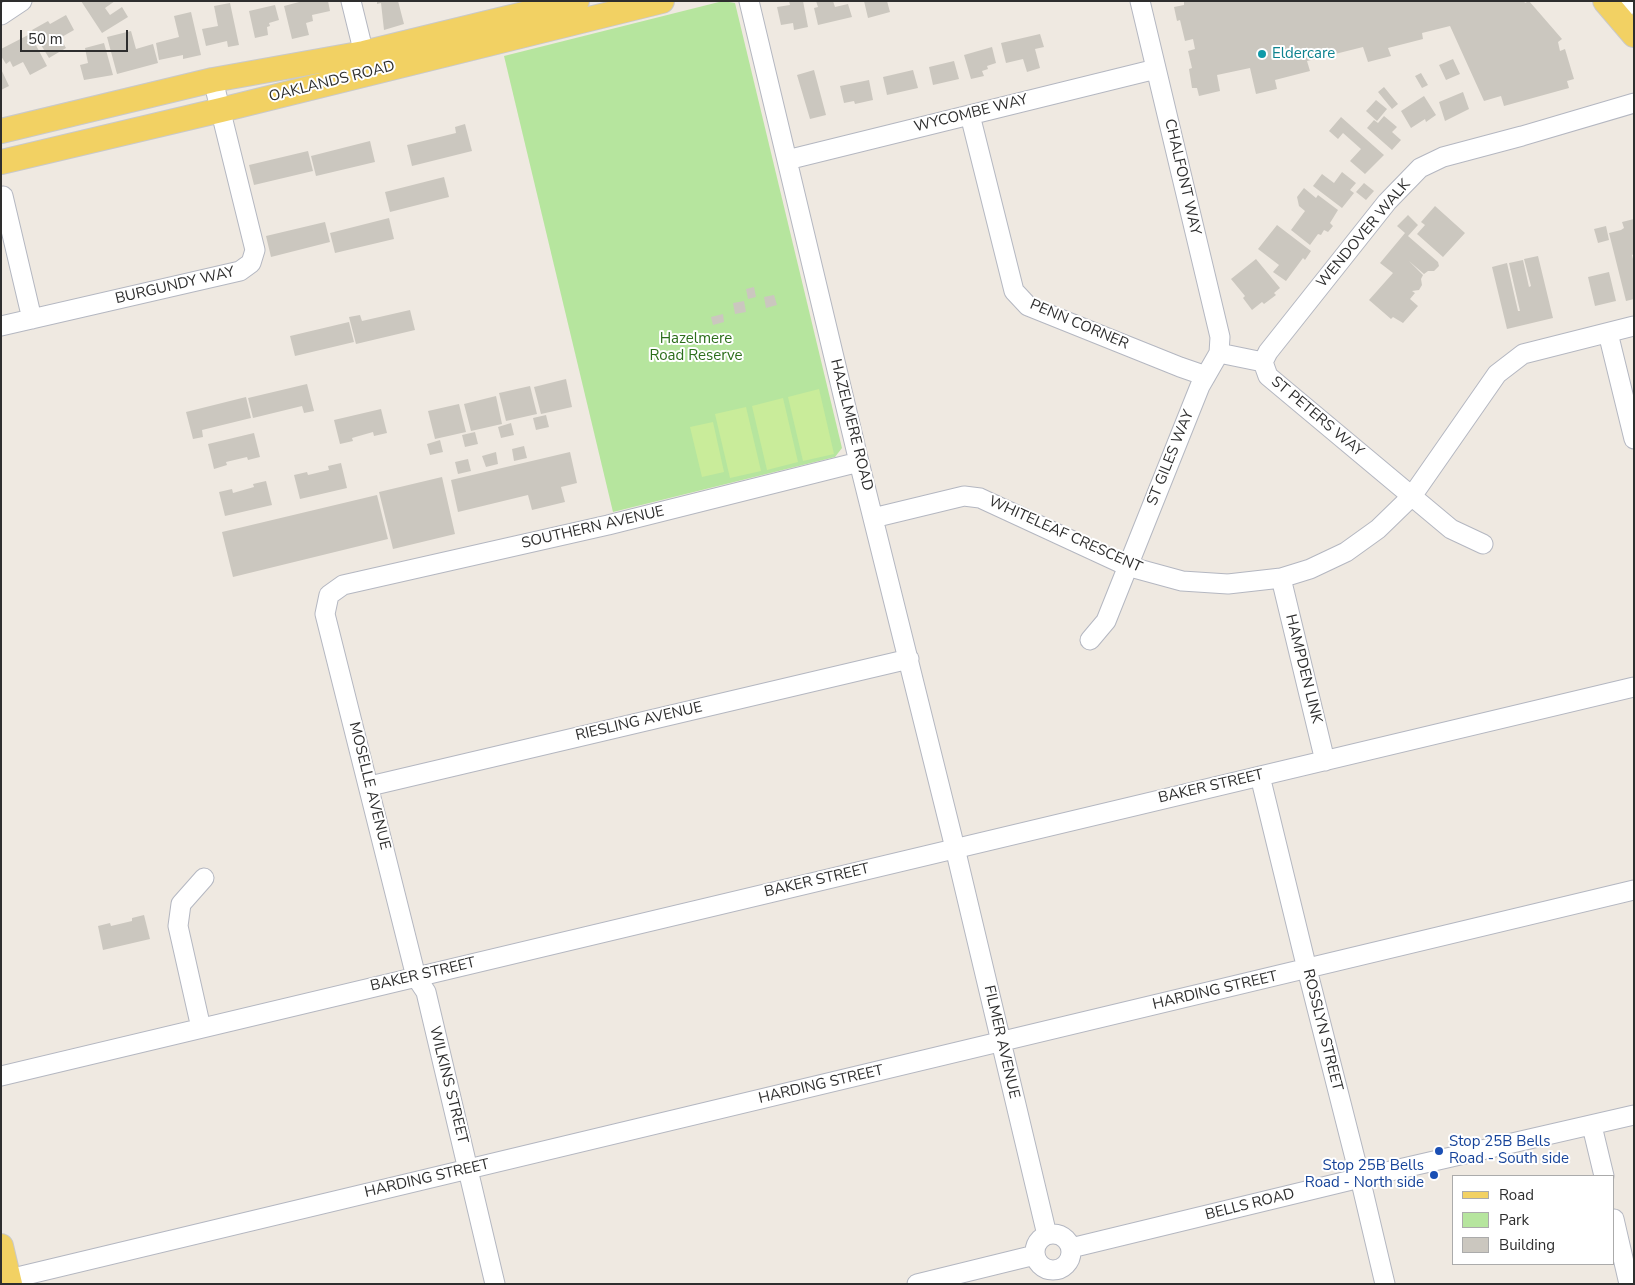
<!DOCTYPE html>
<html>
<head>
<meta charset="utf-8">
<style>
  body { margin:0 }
  #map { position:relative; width:1635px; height:1285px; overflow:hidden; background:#efe9e1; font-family:"Nunito Sans",sans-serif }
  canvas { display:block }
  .frame { position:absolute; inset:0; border:2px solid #2e2e2e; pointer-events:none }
  .legend { position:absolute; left:1452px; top:1175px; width:162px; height:90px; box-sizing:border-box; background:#fff; border:1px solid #ababab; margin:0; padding:6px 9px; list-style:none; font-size:15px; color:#2e2e2e }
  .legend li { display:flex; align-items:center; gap:10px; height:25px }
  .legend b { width:25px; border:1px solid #ababab }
  .scale { position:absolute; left:20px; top:30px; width:108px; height:22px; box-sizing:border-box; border:2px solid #2e2e2e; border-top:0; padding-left:6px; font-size:15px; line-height:18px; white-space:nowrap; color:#2e2e2e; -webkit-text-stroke:4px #fff; paint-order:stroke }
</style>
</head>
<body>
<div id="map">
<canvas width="1635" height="1285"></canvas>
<div class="frame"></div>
<ul class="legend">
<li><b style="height:6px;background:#f2d163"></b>Road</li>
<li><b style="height:14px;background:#b6e59e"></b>Park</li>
<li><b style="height:14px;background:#cbc7bf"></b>Building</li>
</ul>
<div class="scale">50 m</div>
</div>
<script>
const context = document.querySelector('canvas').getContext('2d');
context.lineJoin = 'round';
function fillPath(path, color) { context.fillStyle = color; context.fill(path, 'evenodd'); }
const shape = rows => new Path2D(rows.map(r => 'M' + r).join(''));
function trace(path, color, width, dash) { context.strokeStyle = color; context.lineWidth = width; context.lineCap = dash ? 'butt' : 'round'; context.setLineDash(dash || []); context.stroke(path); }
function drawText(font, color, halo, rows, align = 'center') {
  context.font = font + ' "Nunito Sans",sans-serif'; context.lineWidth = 4; context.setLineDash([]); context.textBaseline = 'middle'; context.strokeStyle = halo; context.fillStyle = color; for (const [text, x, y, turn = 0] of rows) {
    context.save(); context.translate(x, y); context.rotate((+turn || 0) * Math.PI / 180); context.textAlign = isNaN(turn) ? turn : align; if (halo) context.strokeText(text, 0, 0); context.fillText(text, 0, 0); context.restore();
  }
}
fillPath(shape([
  [723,1,735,3,842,448,835,457,613,512,504,56]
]), '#b6e59e');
fillPath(shape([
  [819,389,834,454,803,461,788,397],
  [783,398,798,462,767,470,752,406],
  [746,407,761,471,730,478,715,414],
  [713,422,724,472,702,477,690,427]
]), '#c9ec9a');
fillPath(shape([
  [81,1,115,1,105,8,110,15,122,7,128,17,102,33],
  [303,1,328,1,330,11,312,15,313,21,306,23,309,35,292,39,284,6],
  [377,1,398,1,404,24,384,30,381,3,377,4],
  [789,1,803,1,808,27,794,30,793,23,781,25,777,7,790,5],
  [816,1,833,1,835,7,848,4,852,17,818,25,814,8,818,7],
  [864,1,887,1,890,12,868,18],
  [1184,1,1524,1,1525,3,1529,1,1562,39,1558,42,1560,51,1565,49,1574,79,1567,81,1569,88,1504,106,1501,96,1484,101,1450,26,1422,33,1423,39,1388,48,1391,56,1368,62,1363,47,1307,61,1310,71,1275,80,1277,89,1256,94,1250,68,1217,75,1220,91,1199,96,1197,88,1192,88,1189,69,1192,68,1188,51,1195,49,1193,39,1185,41,1180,20,1177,21,1174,7,1184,5],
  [230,3,239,45,228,47,227,41,206,46,202,29,218,26,214,6],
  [275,5,279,20,269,23,270,26,267,27,268,35,255,38,249,11],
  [191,12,201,55,183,59,183,55,159,60,156,43,179,37,174,16],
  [66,15,74,30,60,38,66,48,49,58,32,30,48,21,50,24],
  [131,31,136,49,153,44,158,63,117,74,107,37],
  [30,34,47,66,30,75,23,62,13,67,10,61,6,64,1,56,1,49],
  [1040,34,1044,47,1035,49,1040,68,1027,72,1023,59,1006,63,1001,43],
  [104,43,113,75,84,80,80,65,88,63,85,48],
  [992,47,996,63,987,66,988,69,982,71,984,76,971,79,964,55],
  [1453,59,1460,74,1446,80,1439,65],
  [954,61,959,79,933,85,929,67],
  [1,69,9,86,1,90],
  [814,70,826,115,810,119,797,75],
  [913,70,918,88,887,95,883,77],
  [1421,73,1428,85,1422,88,1415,76],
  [869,80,873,100,855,104,854,101,844,103,840,86],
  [1384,87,1398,104,1392,109,1378,92],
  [1463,92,1469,109,1445,121,1439,102],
  [1424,96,1436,115,1426,122,1425,119,1411,128,1401,111],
  [1376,100,1387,109,1377,121,1366,111],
  [1384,116,1397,127,1392,132,1401,140,1392,150,1367,128,1374,120,1378,123],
  [1341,117,1384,155,1365,174,1350,161,1361,149,1343,133,1338,139,1329,131],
  [465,124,472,151,412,166,407,145,456,133,455,127],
  [370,141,375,162,316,176,311,156],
  [308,151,313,171,254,185,249,165],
  [1342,172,1356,183,1350,190,1354,193,1342,208,1313,186,1322,174,1334,183],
  [444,177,449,197,390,212,385,192],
  [1364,183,1374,191,1366,200,1356,192],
  [1304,188,1316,198,1318,195,1338,210,1330,223,1333,226,1328,232,1324,230,1321,235,1318,234,1310,245,1291,230,1305,211,1299,206,1297,197],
  [1435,206,1465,233,1443,257,1417,234,1425,225,1421,222],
  [1408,215,1418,225,1408,236,1438,262,1439,266,1434,271,1428,271,1424,274,1409,261,1423,275,1421,279,1422,285,1419,290,1412,291,1415,293,1410,299,1418,306,1403,323,1393,317,1391,319,1369,300,1393,273,1380,263,1405,233,1397,226],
  [389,218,394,239,335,253,330,233],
  [1634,219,1634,254,1632,255,1634,263,1634,299,1626,301,1609,233,1621,230,1624,228,1622,222],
  [325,222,330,242,271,257,266,236],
  [1277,225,1311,251,1305,260,1303,258,1286,281,1273,272,1279,265,1258,249],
  [1606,226,1609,240,1598,243,1594,229],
  [1538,256,1553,318,1507,329,1492,267,1507,263,1518,311,1520,311,1509,263,1523,260,1529,287,1531,286,1524,259],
  [1256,259,1280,288,1274,293,1276,295,1264,304,1262,302,1252,310,1243,298,1245,296,1231,279],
  [1609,272,1616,301,1595,306,1588,277],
  [754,287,756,297,748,299,746,289],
  [774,295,777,305,766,308,764,297],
  [744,301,746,312,735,314,733,303],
  [410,310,415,330,356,344,349,317,360,315,362,321],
  [723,314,724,322,713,325,711,317],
  [349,322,354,342,295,356,290,336],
  [566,379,572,407,541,414,534,387],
  [307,384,314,411,304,413,302,406,253,418,248,398],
  [530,386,537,414,506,421,499,393],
  [496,396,502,424,471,431,464,404],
  [246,397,251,418,202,430,203,437,193,439,186,412],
  [459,404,466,432,435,439,428,411],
  [381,409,387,433,374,436,373,432,352,438,353,441,340,444,334,420],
  [546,415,549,427,536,430,533,418],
  [511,423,514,435,501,438,498,427],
  [475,432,478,444,465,447,462,435],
  [254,433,260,457,248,460,247,457,226,462,227,465,214,469,208,444],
  [440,440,443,452,430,455,427,444],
  [524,446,527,458,514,461,512,449],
  [496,452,498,464,486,467,482,456],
  [570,452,577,483,561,487,565,502,532,510,528,495,458,512,451,480],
  [468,459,471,471,458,474,455,462],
  [341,463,347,488,300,499,294,475,307,472,308,475,329,470,328,466],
  [442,477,455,534,393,549,379,492],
  [266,481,272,505,225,516,219,492,232,489,233,493,254,487,253,484],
  [377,495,388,539,233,577,222,532],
  [144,915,150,939,103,950,98,926,110,923,111,926,132,921,132,918]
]), '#cbc7bf');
const minor = shape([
  [351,1,367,66],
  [749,1,859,462,955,848,1047,1235],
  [1,15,22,1],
  [1617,15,1632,1],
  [970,115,1014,291,1028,306,1180,367,1206,376],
  [787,160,1156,69],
  [3,196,32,319],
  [1,326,240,271,251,263,255,250,213,80],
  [1608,333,1634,439],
  [1219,353,1263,362,1268,376,1451,529,1483,544],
  [1263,362,1268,352,1387,202,1420,168,1443,157,1522,136,1634,103],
  [873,518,964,496,980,498,1127,566,1182,581,1228,584,1281,578,1310,569,1346,552,1378,529,1412,496,1497,374,1523,354,1634,326],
  [1281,578,1325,761],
  [1090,640,1106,621,1200,386,1219,353,1220,337,1140,1],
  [1260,776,1307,969,1360,1178,1385,1284],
  [370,786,909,659],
  [201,1028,178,926,181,904,204,878],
  [1,1076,1634,687],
  [1592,1126,1604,1176],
  [1614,1219,1629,1284],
  '1035 1252a18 18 0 1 1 36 0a18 18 0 1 1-36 0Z',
  [1071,1248,1360,1178,1634,1115],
  [9,1279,1634,890],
  [495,1284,426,992,416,977,325,614,329,595,343,585,608,525,859,462],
  [917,1284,1035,1255]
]);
const major = shape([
  [1605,1,1634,35],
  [1,131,213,80,364,53,577,1],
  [1,162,221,110,662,1],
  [1,1246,10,1284]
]);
trace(minor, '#b4b7c1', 21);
trace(major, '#c9c9c9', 26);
trace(minor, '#fff', 19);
trace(major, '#f2d163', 24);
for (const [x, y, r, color] of [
  [1262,54,5,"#0f9aa8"],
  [1439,1151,5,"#1a4fb4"],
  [1434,1175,5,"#1a4fb4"]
]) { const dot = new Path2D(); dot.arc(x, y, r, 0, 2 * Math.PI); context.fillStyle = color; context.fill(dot); trace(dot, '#fff', 2); }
drawText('15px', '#0d838f', '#fff', [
  ["Eldercare",1272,54]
], 'left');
drawText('15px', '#2e2e2e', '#fff', [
  ["OAKLANDS ROAD",332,82,-14],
  ["WYCOMBE WAY",971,114,-14],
  ["CHALFONT WAY",1182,177,77],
  ["WENDOVER WALK",1364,234,-50],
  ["BURGUNDY WAY",175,286,-13],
  ["PENN CORNER",1079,325,23],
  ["ST PETERS WAY",1317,417,40],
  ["HAZELMERE ROAD",851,425,76],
  ["ST GILES WAY",1171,458,-68],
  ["SOUTHERN AVENUE",593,528,-13],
  ["WHITELEAF CRESCENT",1065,535,24],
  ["HAMPDEN LINK",1303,669,76],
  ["RIESLING AVENUE",639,722,-13],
  ["MOSELLE AVENUE",369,786,76],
  ["BAKER STREET",1211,787,-13],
  ["BAKER STREET",817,881,-13],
  ["BAKER STREET",423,975,-13],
  ["HARDING STREET",1215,991,-13],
  ["ROSSLYN STREET",1322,1030,76],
  ["FILMER AVENUE",1001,1042,77],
  ["WILKINS STREET",448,1085,76],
  ["HARDING STREET",821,1085,-13],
  ["HARDING STREET",427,1179,-13],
  ["BELLS ROAD",1250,1205,-14]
]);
drawText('15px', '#2c6e1b', '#fff', [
  ["Hazelmere",696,339],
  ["Road Reserve",696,356]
]);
drawText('15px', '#164399', '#fff', [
  ["Stop 25B Bells",1449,1142],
  ["Road - South side",1449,1159],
  ["Stop 25B Bells",1424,1166,"right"],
  ["Road - North side",1424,1183,"right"]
], 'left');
</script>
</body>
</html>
